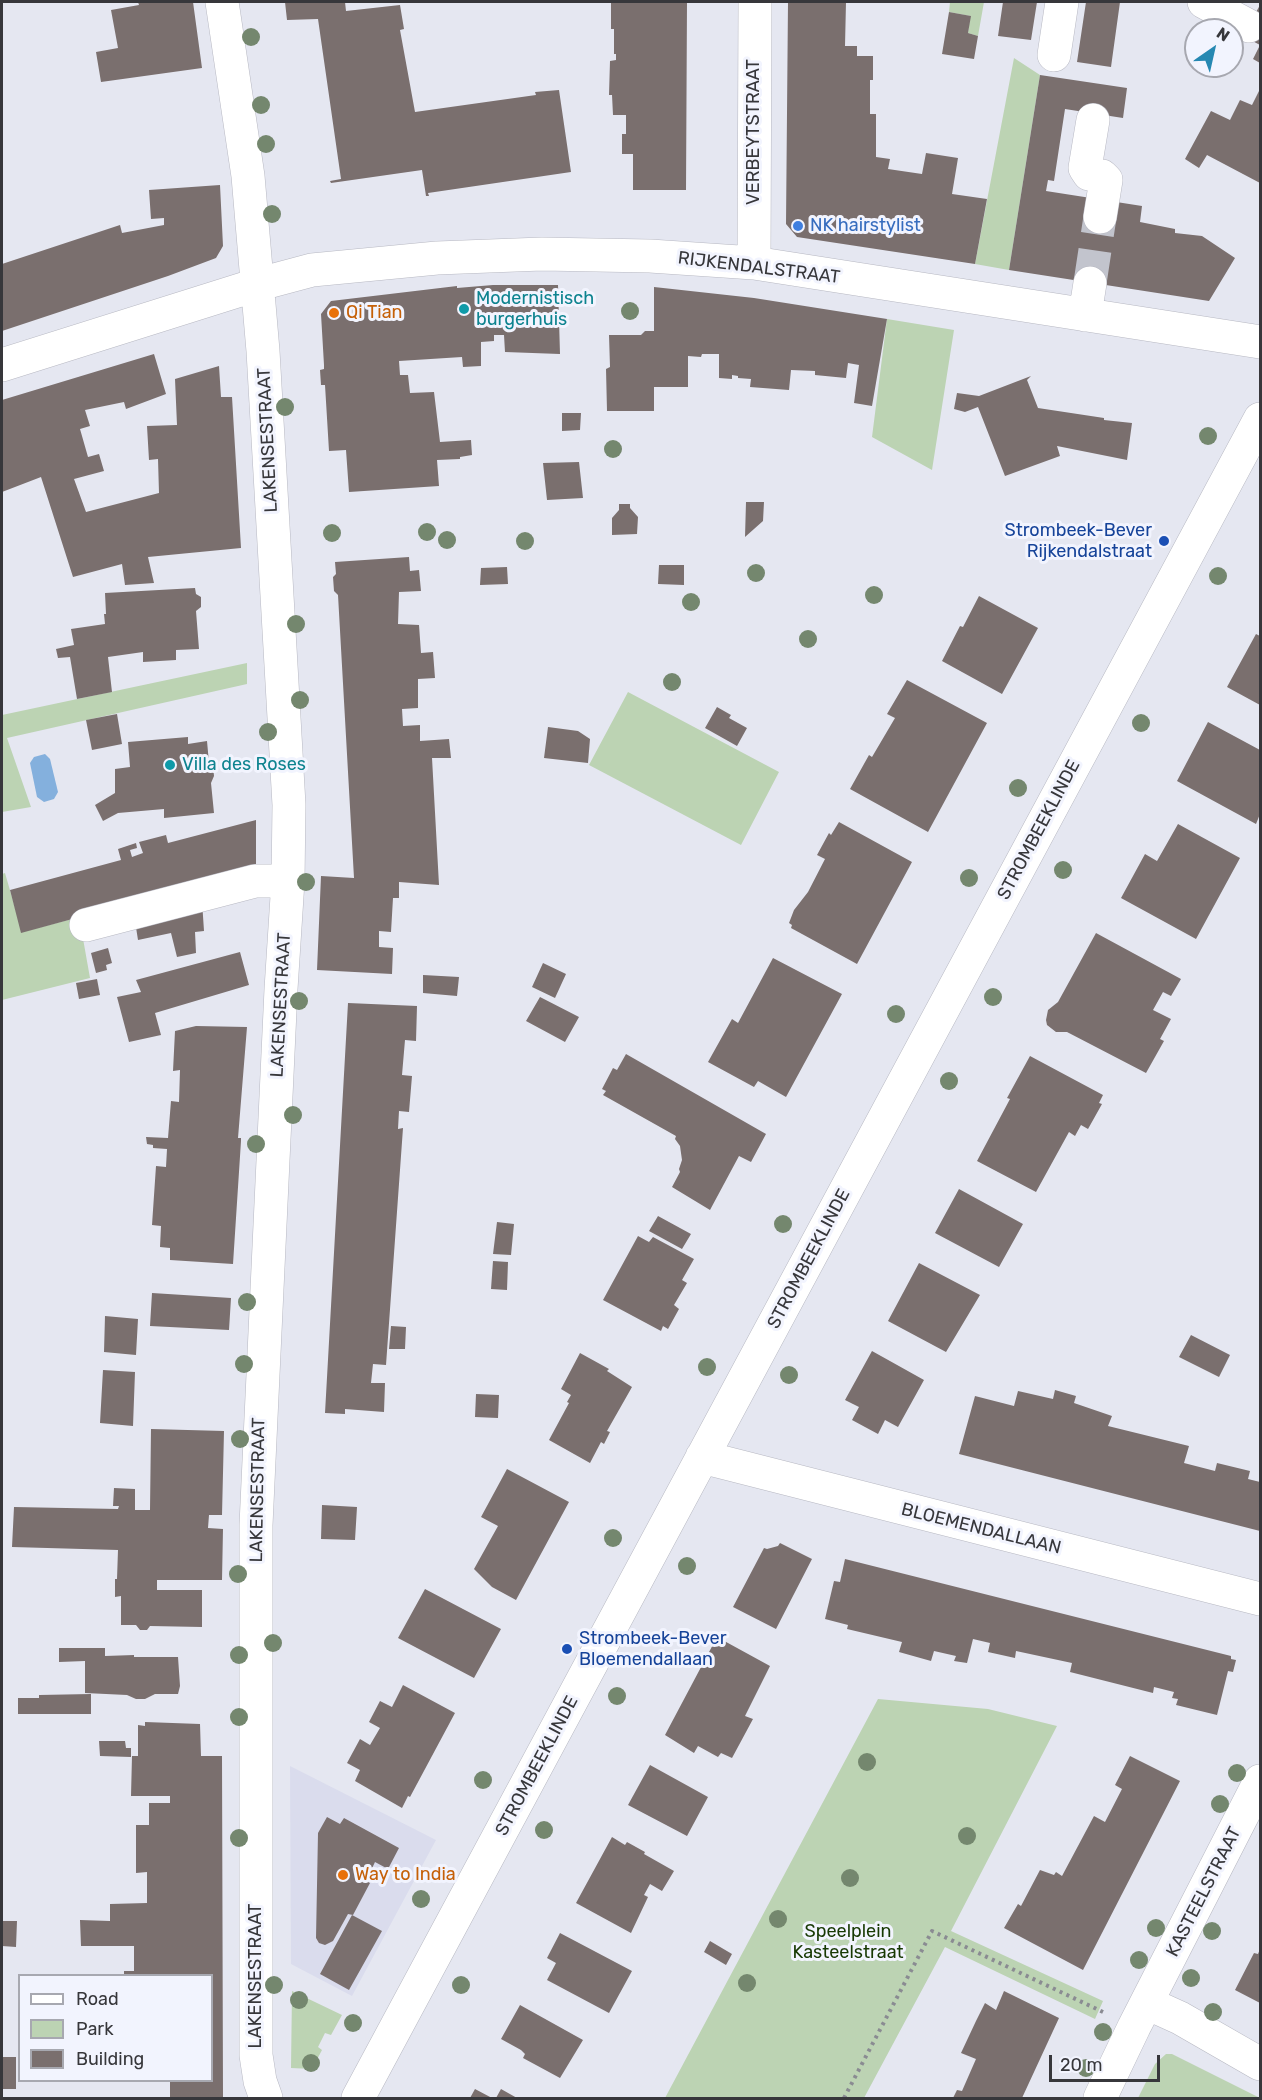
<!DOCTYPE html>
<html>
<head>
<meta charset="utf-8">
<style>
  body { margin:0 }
  #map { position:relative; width:1262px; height:2100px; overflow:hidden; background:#e5e7f1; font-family:Rubik,sans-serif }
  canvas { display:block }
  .frame { position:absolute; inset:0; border:3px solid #37373b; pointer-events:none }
  .legend { position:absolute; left:18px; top:1974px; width:195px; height:108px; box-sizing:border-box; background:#f2f4fe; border:2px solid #a7a8b0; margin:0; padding:8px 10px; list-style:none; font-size:18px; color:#37373b }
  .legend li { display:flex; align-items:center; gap:12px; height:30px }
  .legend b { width:30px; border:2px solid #a7a8b0 }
  .north { position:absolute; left:1184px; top:18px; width:60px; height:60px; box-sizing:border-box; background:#f2f4fe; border:2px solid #a7a8b0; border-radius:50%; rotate:34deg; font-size:16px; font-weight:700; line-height:24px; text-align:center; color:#37373b }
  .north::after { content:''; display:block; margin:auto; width:21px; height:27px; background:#2688b2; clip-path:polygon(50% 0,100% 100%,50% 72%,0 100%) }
  .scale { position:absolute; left:1049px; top:2055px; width:111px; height:27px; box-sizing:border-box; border:3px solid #37373b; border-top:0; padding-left:8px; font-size:18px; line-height:21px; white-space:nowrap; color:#37373b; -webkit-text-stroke:4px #f2f4fe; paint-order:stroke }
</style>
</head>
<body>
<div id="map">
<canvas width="1262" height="2100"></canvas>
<div class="frame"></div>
<ul class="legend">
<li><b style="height:8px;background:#fff"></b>Road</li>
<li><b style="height:16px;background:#bcd3b3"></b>Park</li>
<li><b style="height:16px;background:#7a6f6e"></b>Building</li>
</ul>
<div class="north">N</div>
<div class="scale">20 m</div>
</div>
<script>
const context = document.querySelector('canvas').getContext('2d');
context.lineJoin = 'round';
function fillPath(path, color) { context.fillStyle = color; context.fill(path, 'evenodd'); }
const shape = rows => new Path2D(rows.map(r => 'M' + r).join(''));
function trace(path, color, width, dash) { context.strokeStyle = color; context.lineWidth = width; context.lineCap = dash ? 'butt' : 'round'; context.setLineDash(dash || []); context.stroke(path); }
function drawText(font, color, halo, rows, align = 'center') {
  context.font = font + ' Rubik,sans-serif'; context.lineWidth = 6; context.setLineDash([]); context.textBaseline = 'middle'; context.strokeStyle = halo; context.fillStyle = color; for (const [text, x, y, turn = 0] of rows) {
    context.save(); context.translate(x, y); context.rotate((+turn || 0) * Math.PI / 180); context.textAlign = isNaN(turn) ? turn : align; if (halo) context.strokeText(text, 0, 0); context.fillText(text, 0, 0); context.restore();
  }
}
fillPath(shape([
  [290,1766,436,1840,352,1996,291,1964]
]), '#dadced');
fillPath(shape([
  [950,2,984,2,978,36,968,33,970,16,949,12],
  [1014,58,1040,75,1009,270,975,264],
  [887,319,954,330,932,470,872,437],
  [247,663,247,684,7,738,31,807,2,812,2,715],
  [628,692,779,772,741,845,589,765],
  [5,873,22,932,76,918,82,933,90,978,2,1000,2,874],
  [878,1699,988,1709,1057,1726,951,1931,1103,2001,1095,2019,945,1947,864,2098,665,2098],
  [292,1991,342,2015,331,2035,325,2033,318,2047,322,2050,312,2069,291,2068],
  [1166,2054,1172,2054,1260,2098,1138,2098,1155,2064]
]), '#bcd3b3');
fillPath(shape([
  [45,754,50,759,58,792,54,799,44,802,37,797,30,763,34,757]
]), '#84b0dd');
fillPath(shape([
  [138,2,193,2,202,68,101,82,96,52,118,48,111,10,139,5],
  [285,2,345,2,346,11,400,5,404,29,400,30,415,112,536,95,535,92,559,90,571,172,428,193,429,196,426,196,422,170,331,183,330,181,341,179,318,19,287,20],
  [611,2,687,2,686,190,633,190,633,154,622,154,622,134,626,134,626,115,613,115,612,95,609,95,610,61,616,60,616,54,614,54,614,29,611,29],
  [788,2,846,2,845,46,857,46,857,56,873,56,873,80,870,80,870,114,876,114,876,157,890,159,888,169,922,174,926,153,958,158,952,194,987,199,975,264,797,237,786,224],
  [1003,2,1037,2,1031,40,998,36],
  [1086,2,1120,2,1111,67,1077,62],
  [1260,5,1260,63,1253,59,1260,45,1243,36],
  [949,12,971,16,968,33,978,36,974,59,942,54],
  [1040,75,1127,88,1123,118,1065,109,1054,181,1048,180,1046,191,1142,206,1140,222,1175,229,1175,233,1202,236,1235,258,1209,301,1009,270],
  [1260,89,1260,183,1207,155,1199,168,1185,159,1211,111,1230,120,1240,100,1252,105],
  [220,185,223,246,216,258,168,276,2,331,2,264,120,225,122,233,164,225,164,218,151,219,149,190],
  [493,285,558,285,560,354,505,352,504,335,494,335,494,341,481,342,481,366,463,367,462,357,399,361,400,375,408,375,410,393,434,392,440,442,471,440,472,455,460,457,460,459,437,460,439,486,349,492,346,450,329,451,325,385,321,385,320,370,324,369,324,365,321,314,331,301,457,286,457,288],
  [654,287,754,298,887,319,872,406,854,403,859,365,848,363,846,378,815,375,815,371,791,370,789,390,750,387,751,379,738,378,738,376,732,375,732,379,719,378,719,354,702,354,701,357,688,356,688,387,654,387,654,411,607,411,606,369,610,367,609,335,641,335,645,331,654,331],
  [154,354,166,394,126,409,124,402,85,410,90,426,80,429,88,457,99,454,104,471,74,479,86,512,159,493,158,459,149,460,147,426,177,425,175,379,219,366,221,397,232,397,241,548,148,557,154,583,125,585,122,564,73,577,41,477,2,492,2,400],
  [1031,376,1027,380,1038,408,1104,418,1104,420,1132,423,1127,460,1057,446,1060,456,1005,476,978,407,965,412,954,409,957,393,979,396],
  [562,413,581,413,580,430,562,431],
  [579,462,583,498,547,500,543,463],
  [746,502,764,502,763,521,745,537],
  [619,504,630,504,630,508,638,517,637,534,612,535,612,518,619,510],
  [409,557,410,571,419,570,421,591,399,592,398,624,419,625,421,653,433,652,435,678,418,679,418,708,402,709,403,726,420,725,420,741,449,739,451,758,432,758,439,885,399,882,399,898,393,898,391,932,379,931,379,947,393,948,392,974,317,970,321,876,354,878,338,595,334,591,333,577,336,574,335,562],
  [659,565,684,565,684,585,658,584],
  [507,567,508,584,480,585,481,568],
  [195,588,196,594,201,597,201,607,196,611,199,649,176,650,176,660,143,662,143,652,108,657,112,692,77,699,70,657,58,658,56,649,74,645,71,629,105,624,104,614,106,614,105,593],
  [979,596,1038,628,1002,694,942,661,960,626,963,627],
  [1256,634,1260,636,1260,705,1227,687],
  [907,680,987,723,928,832,850,789,869,755,872,757,895,718,887,714],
  [717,707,731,715,729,718,747,728,737,746,705,728],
  [117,714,122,744,92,750,86,720],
  [1208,722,1260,750,1260,814,1256,824,1177,781],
  [548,727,578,731,590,739,588,763,544,758],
  [188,737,188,744,207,741,209,763,213,766,214,776,211,783,214,813,164,818,164,809,118,813,103,821,95,805,115,793,115,769,130,767,128,742],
  [256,820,256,869,21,933,10,890,121,860,118,849,136,843,137,848,130,850,132,857,143,853,139,842,166,835,168,843],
  [839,822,912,862,857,964,791,928,792,925,789,923,794,910,808,892,825,859,817,855,829,833,831,835],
  [1178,824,1240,858,1196,939,1121,898,1145,854,1157,861],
  [202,901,204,931,195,932,196,953,177,957,171,933,138,940,135,921],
  [1096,933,1181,979,1171,996,1163,992,1153,1010,1171,1019,1160,1039,1164,1041,1146,1073,1067,1032,1056,1032,1047,1025,1046,1020,1048,1010,1058,1002],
  [108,948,112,963,106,965,107,970,96,973,91,953],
  [240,952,249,985,155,1013,161,1035,129,1042,117,997,141,992,136,980],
  [773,958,842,994,786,1097,758,1081,754,1087,708,1062,732,1019,738,1023],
  [543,963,566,974,555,998,532,987],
  [423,975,459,977,457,996,423,993],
  [97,979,100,995,79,999,76,983],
  [540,997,579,1017,565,1042,526,1021],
  [348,1003,417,1006,416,1041,405,1040,402,1075,412,1076,409,1112,399,1111,398,1129,403,1128,386,1365,373,1364,371,1383,385,1383,384,1412,345,1409,345,1414,325,1413],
  [196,1026,247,1027,238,1138,241,1138,241,1141,233,1264,170,1260,170,1248,160,1247,161,1226,152,1225,156,1166,166,1167,167,1149,153,1148,153,1145,147,1144,146,1137,168,1138,171,1101,179,1102,180,1070,173,1071,175,1031],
  [626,1054,766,1134,751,1162,739,1156,710,1210,672,1187,680,1172,679,1169,682,1160,680,1146,675,1139,676,1136,603,1095,606,1091,602,1089,613,1068,617,1070],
  [1030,1056,1103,1095,1099,1103,1102,1104,1088,1129,1081,1125,1075,1136,1069,1132,1036,1192,977,1161,1010,1099,1007,1098],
  [959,1189,1023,1224,999,1267,935,1233],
  [658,1216,691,1234,682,1249,649,1231],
  [497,1222,514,1224,511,1255,493,1254],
  [638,1236,649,1242,653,1237,694,1259,682,1280,687,1283,674,1305,679,1309,668,1329,663,1326,661,1331,603,1300],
  [493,1261,508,1262,507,1290,491,1289],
  [919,1263,980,1295,946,1352,888,1321],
  [152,1293,231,1298,229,1330,150,1326],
  [105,1316,138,1319,136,1355,104,1352],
  [391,1326,406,1327,405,1349,389,1349],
  [1191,1335,1230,1355,1219,1377,1179,1357],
  [872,1351,924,1380,898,1427,885,1420,878,1434,852,1420,859,1407,845,1400],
  [580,1353,609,1369,607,1371,632,1387,607,1431,610,1432,604,1444,601,1442,590,1463,549,1440,569,1403,567,1402,571,1395,561,1389],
  [103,1370,135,1372,133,1426,100,1423],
  [1055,1390,1076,1396,1074,1403,1112,1416,1108,1426,1189,1446,1184,1463,1215,1471,1217,1463,1250,1471,1248,1479,1260,1482,1260,1531,959,1454,975,1396,1014,1406,1018,1391,1053,1399],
  [476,1394,499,1395,498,1418,475,1417],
  [151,1429,224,1431,222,1515,209,1515,208,1528,223,1529,222,1580,157,1580,157,1590,202,1590,202,1627,150,1626,147,1630,140,1630,136,1625,121,1625,121,1596,115,1597,115,1579,117,1579,118,1550,12,1547,14,1507,118,1509,119,1506,113,1506,114,1488,135,1489,135,1510,150,1510],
  [507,1469,569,1502,516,1600,492,1587,474,1569,498,1526,481,1517],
  [322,1505,357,1507,355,1540,321,1539],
  [780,1543,812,1559,776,1629,733,1607,764,1548,767,1549,778,1546],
  [845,1559,1231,1656,1231,1659,1236,1660,1233,1672,1228,1671,1217,1715,1176,1705,1178,1699,1172,1698,1174,1692,1154,1687,1153,1693,1070,1672,1072,1663,1016,1651,1015,1658,988,1652,990,1643,973,1639,967,1663,954,1661,956,1656,934,1651,931,1661,899,1652,902,1642,847,1629,848,1625,825,1619,834,1581,840,1582],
  [425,1589,501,1629,474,1678,398,1638],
  [717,1637,770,1666,745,1716,753,1719,732,1758,721,1753,718,1757,698,1746,694,1753,665,1735],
  [59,1648,105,1648,105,1656,134,1655,134,1657,178,1657,180,1686,178,1694,155,1694,145,1699,136,1699,127,1695,85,1693,85,1661,59,1662],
  [403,1685,455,1713,410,1797,408,1796,402,1808,355,1781,360,1770,347,1763,360,1739,370,1745,380,1728,369,1722,380,1701,392,1707],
  [91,1694,91,1714,18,1714,18,1698,39,1698,39,1695],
  [145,1722,200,1724,201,1756,222,1756,223,2098,170,2098,170,2080,212,2080,212,1976,124,1976,124,1971,134,1971,134,1946,81,1946,80,1920,110,1921,110,1904,147,1903,147,1872,136,1873,136,1825,149,1825,149,1803,170,1803,170,1796,131,1796,132,1756,138,1756,138,1725,145,1726],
  [99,1741,125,1741,126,1748,131,1748,131,1757,100,1756],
  [1130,1756,1180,1781,1083,1970,1004,1928,1018,1904,1021,1906,1040,1870,1054,1875,1056,1872,1062,1876,1094,1816,1105,1822,1122,1789,1115,1785],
  [650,1765,708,1797,687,1836,628,1805],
  [327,1817,340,1824,344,1818,399,1848,388,1869,375,1862,366,1881,370,1883,353,1915,348,1914,333,1941,325,1945,319,1943,316,1938,318,1833],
  [612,1837,625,1845,627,1842,645,1852,644,1854,674,1871,662,1891,650,1884,644,1895,648,1897,631,1933,576,1903],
  [352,1915,382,1931,349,1990,320,1974],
  [2,1921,17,1921,16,1947,2,1946],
  [560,1933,632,1971,609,2013,547,1980,556,1963,547,1958],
  [710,1941,732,1954,726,1965,704,1952],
  [1260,1949,1260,2003,1235,1990,1254,1953,1258,1954],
  [1004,1991,1059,2018,1022,2098,953,2098,957,2090,962,2091,976,2059,961,2053,976,2021,985,2003,996,2010],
  [520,2005,583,2040,560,2078,523,2058,525,2054,521,2050,501,2039],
  [2,2057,16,2057,16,2089,2,2089],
  [475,2089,492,2098,470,2098],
  [501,2089,517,2098,496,2098]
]), '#7a6f6e');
trace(shape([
  [1090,283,1100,217]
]), '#c2c4cd', 33, [33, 16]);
const minor = shape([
  [222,2,248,176,263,351,289,805,288,881,281,989,256,1525,256,2055,260,2081,266,2098],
  [1204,2,1249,26],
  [1054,55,1062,2],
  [1093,120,1085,168,1089,174,1102,176,1106,180,1100,217],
  [754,263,755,2],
  [1085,315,1090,283],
  [2,365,256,285,312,270,437,258,542,254,650,256,754,263,1260,342],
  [86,925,255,881,288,881],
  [702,1457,1260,1599],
  [1147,2003,1180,2018,1260,2064],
  [358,2098,1260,419],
  [1100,2098,1134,2027,1260,1781]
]);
trace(minor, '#b7b8c2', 34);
trace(shape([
  [844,2098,932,1931,1103,2012]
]), '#8a8b92', 4, [3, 4.5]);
trace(minor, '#fff', 33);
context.fillStyle = '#74876e';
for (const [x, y] of [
  [251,37],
  [261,105],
  [266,144],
  [272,214],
  [630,311],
  [285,407],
  [1208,436],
  [613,449],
  [427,532],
  [332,533],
  [447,540],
  [525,541],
  [756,573],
  [1218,576],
  [874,595],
  [691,602],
  [296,624],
  [808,639],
  [672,682],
  [300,700],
  [1141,723],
  [268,732],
  [1018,788],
  [1063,870],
  [969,878],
  [306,882],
  [993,997],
  [299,1001],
  [896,1014],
  [949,1081],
  [293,1115],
  [256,1144],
  [783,1224],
  [247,1302],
  [244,1364],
  [707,1367],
  [789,1375],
  [240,1439],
  [613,1538],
  [687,1566],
  [238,1574],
  [273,1643],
  [239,1655],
  [617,1696],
  [239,1717],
  [867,1762],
  [1237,1773],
  [483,1780],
  [1220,1804],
  [544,1830],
  [967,1836],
  [239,1838],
  [850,1878],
  [421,1899],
  [778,1919],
  [1156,1928],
  [1212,1931],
  [1139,1960],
  [1191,1978],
  [747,1983],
  [274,1985],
  [461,1985],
  [299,2000],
  [1213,2012],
  [353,2023],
  [1103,2032],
  [311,2063],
  [1086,2068]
]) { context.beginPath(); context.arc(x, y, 9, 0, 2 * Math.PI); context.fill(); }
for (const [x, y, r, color] of [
  [798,226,6,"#3f7fe0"],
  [464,309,6,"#0f9aa8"],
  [334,313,6,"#e8710a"],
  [1164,541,6,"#1a4fb4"],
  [170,765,6,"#0f9aa8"],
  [567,1649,6,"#1a4fb4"],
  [343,1875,6,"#e8710a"]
]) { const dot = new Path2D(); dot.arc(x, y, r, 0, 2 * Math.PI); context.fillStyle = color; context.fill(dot); trace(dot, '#f2f4fe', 2); }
drawText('18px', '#37373b', '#f2f4fe', [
  ["VERBEYTSTRAAT",754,132,-90],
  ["RIJKENDALSTRAAT",759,268,7],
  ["LAKENSESTRAAT",268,440,-93],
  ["STROMBEEKLINDE",1039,830,-62],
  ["LAKENSESTRAAT",281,1005,-87],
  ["STROMBEEKLINDE",809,1259,-62],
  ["LAKENSESTRAAT",258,1490,-89],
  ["BLOEMENDALLAAN",981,1529,14],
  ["STROMBEEKLINDE",537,1766,-62],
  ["KASTEELSTRAAT",1204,1892,-63],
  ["LAKENSESTRAAT",256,1976,-90]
]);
drawText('18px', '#366cbe', '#f2f4fe', [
  ["NK hairstylist",810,226]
], 'left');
drawText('18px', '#0d838f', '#f2f4fe', [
  ["Modernistisch",476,299],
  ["burgerhuis",476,320],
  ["Villa des Roses",182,765]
], 'left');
drawText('18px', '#c56008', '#f2f4fe', [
  ["Qi Tian",346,313],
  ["Way to India",355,1875]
], 'left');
drawText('18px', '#164399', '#f2f4fe', [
  ["Strombeek-Bever",1152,531],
  ["Rijkendalstraat",1152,552],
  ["Strombeek-Bever",579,1639,"left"],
  ["Bloemendallaan",579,1660,"left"]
], 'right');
drawText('18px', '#173903', '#f2f4fe', [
  ["Speelplein",848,1932],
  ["Kasteelstraat",848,1953]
]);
</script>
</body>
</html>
